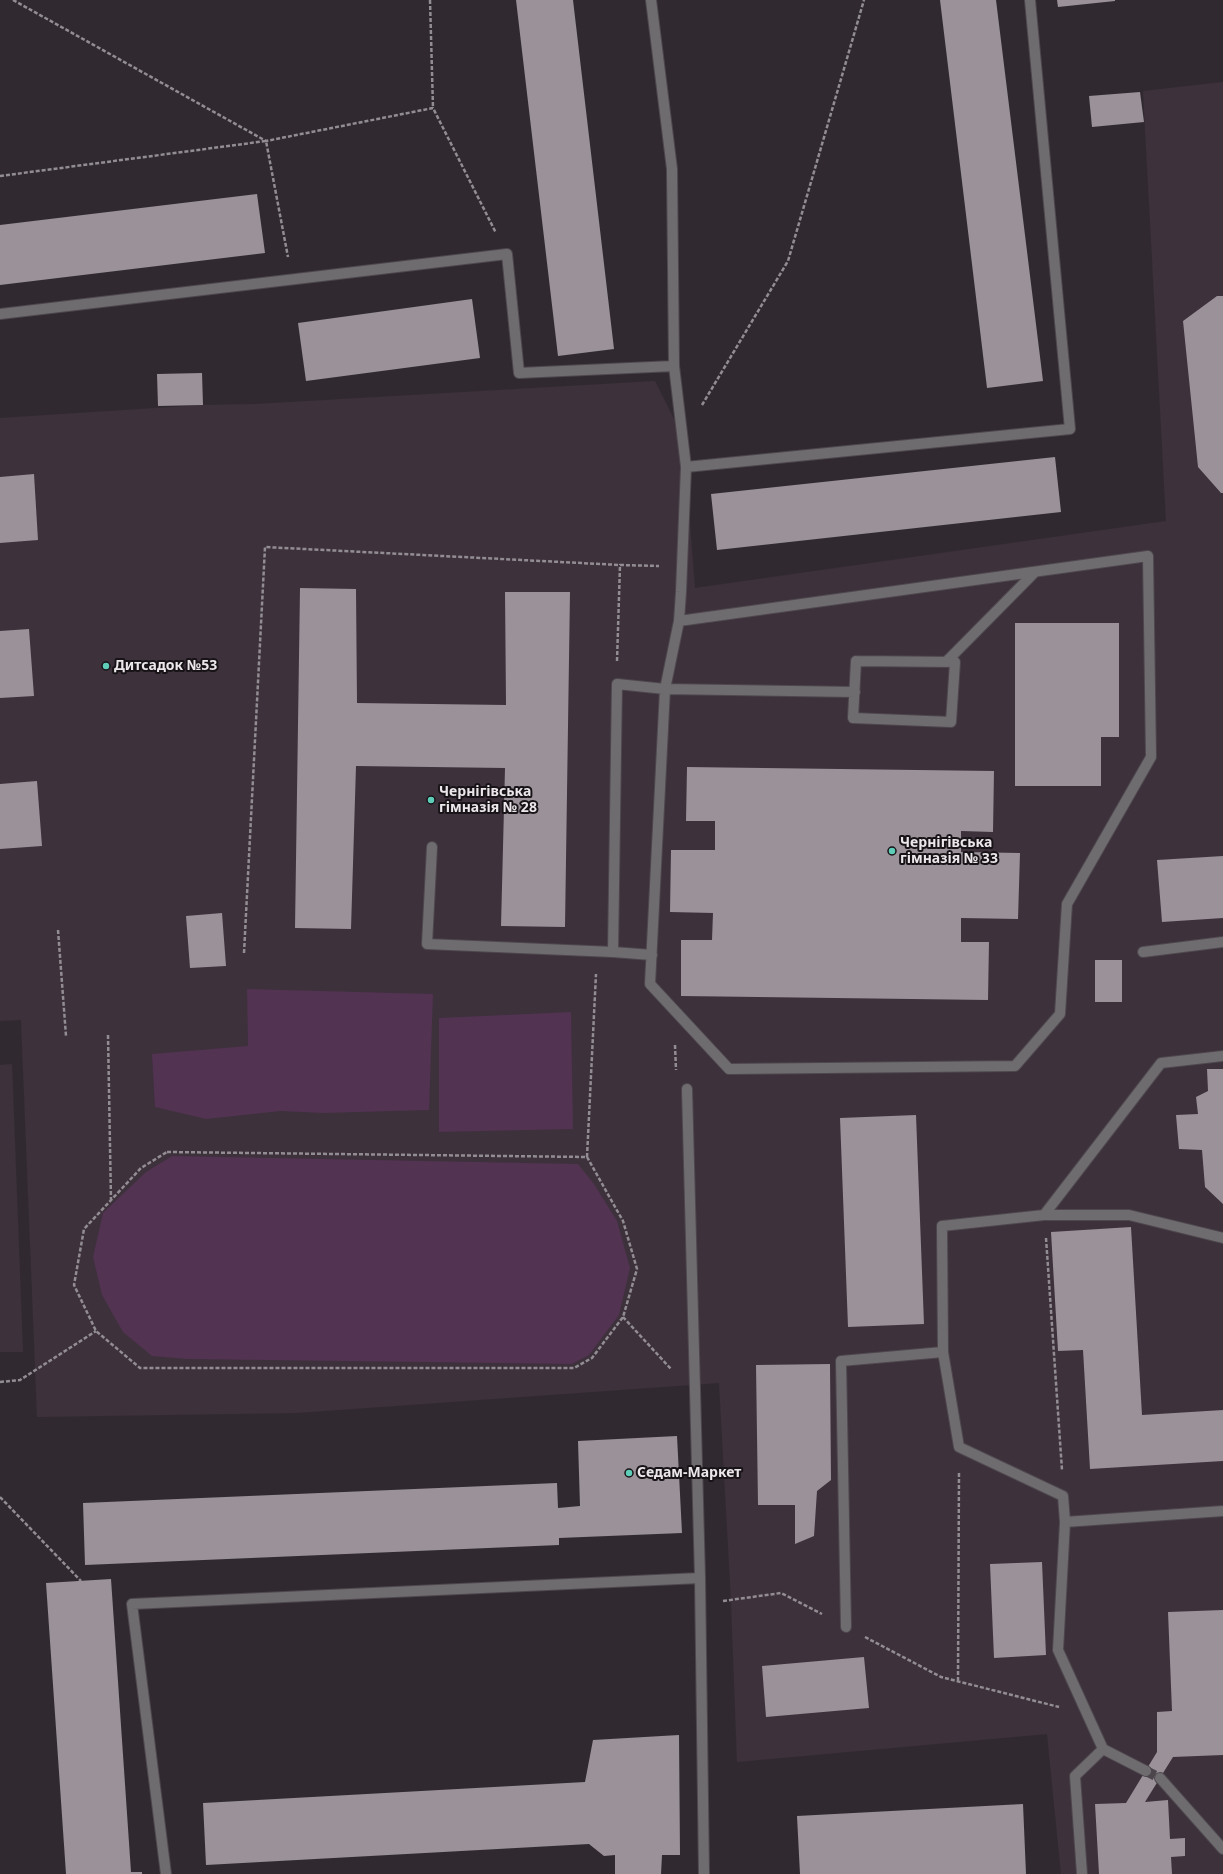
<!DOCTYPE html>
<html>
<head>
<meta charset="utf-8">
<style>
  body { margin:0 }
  canvas { display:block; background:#302a30 }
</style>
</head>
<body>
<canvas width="1223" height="1874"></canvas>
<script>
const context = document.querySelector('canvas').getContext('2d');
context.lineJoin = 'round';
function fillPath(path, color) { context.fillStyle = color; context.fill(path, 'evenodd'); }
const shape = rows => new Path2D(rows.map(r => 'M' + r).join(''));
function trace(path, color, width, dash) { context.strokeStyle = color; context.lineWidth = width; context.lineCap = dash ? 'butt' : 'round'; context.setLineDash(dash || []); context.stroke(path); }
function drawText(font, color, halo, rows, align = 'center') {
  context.font = font + ' "Noto Sans",sans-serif'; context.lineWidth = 4; context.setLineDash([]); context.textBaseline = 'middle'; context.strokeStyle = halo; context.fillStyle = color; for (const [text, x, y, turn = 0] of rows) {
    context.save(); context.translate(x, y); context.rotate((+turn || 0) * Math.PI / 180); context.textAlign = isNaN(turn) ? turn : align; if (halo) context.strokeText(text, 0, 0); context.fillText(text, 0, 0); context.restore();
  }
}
fillPath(shape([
  [1223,82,1223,1874,1061,1874,1047,1734,737,1762,731,1601,719,1383,296,1413,37,1417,21,1020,0,1021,0,418,203,405,256,404,655,381,683,437,695,588,1166,521,1143,91],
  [12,1064,23,1352,0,1352,0,1065]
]), '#3d313c');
fillPath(shape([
  [247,989,433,994,429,1110,323,1113,281,1111,206,1119,155,1107,152,1054,248,1046],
  [571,1012,573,1129,439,1132,439,1018],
  [172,1156,578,1164,594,1184,617,1221,630,1268,619,1315,589,1355,572,1364,187,1359,152,1356,123,1332,102,1295,93,1257,103,1213,146,1172]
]), '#523351');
fillPath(shape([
  [516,0,573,0,614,349,558,356],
  [940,0,996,0,1043,381,987,388],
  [1057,0,1115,0,1115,1,1058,7],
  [1140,92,1144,122,1092,127,1089,96],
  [257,194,265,253,0,285,0,225],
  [1217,296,1223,296,1223,493,1221,493,1198,467,1183,321],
  [472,299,480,358,306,381,298,323],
  [202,373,203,405,158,406,157,374],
  [1055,457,1061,512,717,550,711,494],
  [34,474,38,540,0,543,0,477],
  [300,588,356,589,357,703,506,705,505,592,570,592,565,927,501,926,505,768,356,766,351,929,295,928],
  [1015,623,1119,623,1119,737,1101,737,1101,786,1015,786],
  [29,629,34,696,0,698,0,631],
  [687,767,994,771,993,832,961,831,961,852,1020,853,1018,919,961,918,961,942,989,942,988,1000,681,996,681,940,712,940,713,913,670,912,671,850,715,850,715,821,686,821],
  [37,781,42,846,0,849,0,784],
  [1223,856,1223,918,1162,922,1157,860],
  [222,913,226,966,190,968,186,916],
  [1095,960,1122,960,1122,1002,1095,1002],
  [1207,1069,1223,1069,1223,1204,1205,1187,1202,1150,1179,1149,1176,1115,1198,1114,1196,1097,1208,1091],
  [916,1115,924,1324,848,1327,840,1118],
  [1131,1227,1142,1415,1223,1410,1223,1461,1090,1469,1083,1350,1058,1351,1051,1232],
  [830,1364,831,1480,817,1491,814,1536,795,1544,795,1505,758,1505,756,1365],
  [677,1436,682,1533,559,1538,559,1545,85,1565,83,1503,557,1483,558,1508,580,1506,578,1441],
  [1042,1562,1046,1655,994,1658,990,1564],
  [111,1579,131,1872,142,1872,142,1874,66,1874,46,1583],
  [1223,1610,1223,1755,1173,1757,1145,1802,1168,1800,1170,1839,1185,1838,1185,1856,1171,1857,1172,1874,1099,1874,1095,1804,1126,1803,1157,1752,1157,1712,1172,1711,1168,1612],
  [864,1657,869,1708,766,1717,762,1666],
  [679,1735,680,1855,662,1855,661,1874,615,1874,615,1855,604,1856,589,1844,206,1865,203,1803,585,1782,593,1740],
  [1023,1804,1026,1874,800,1874,797,1816]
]), '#9a9199');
trace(shape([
  [1146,1771,1160,1778]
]), '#4c464c', 10, [10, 5]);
const minor = shape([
  [651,0,672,169,674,366,686,467,681,592,679,621,665,689,650,984,729,1069,1015,1066,1060,1014,1067,904,1151,757,1148,556,679,621],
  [0,314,507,254,519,373,674,366],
  [686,467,1070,429,1030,0],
  [856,661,955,662,951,722,853,718,856,661],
  [946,662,1035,572],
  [432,847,427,944,613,952,617,684,665,689,855,692],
  [613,952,652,955],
  [1143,952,1223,942],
  [687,1089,700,1578,704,1874],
  [1044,1215,1161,1063,1223,1056],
  [943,1352,959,1447,1063,1496,1065,1522,1223,1511],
  [1065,1522,1058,1650,1103,1749,1146,1771],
  [846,1627,841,1361,943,1352,942,1226,1044,1215,1129,1215,1223,1238],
  [1160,1778,1223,1849],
  [166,1874,132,1604,700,1578],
  [1082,1874,1075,1776,1103,1749]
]);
trace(minor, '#4e484e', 12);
trace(shape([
  [13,0,266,141,433,108,496,233],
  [430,0,433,108],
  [0,176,266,141,288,257],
  [702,405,788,261,864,0],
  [617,661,620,565,659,566],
  [58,930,66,1036],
  [244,953,265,547,620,565],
  [108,1035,111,1200],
  [675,1045,676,1070],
  [167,1152,587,1157,623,1221,637,1269,623,1317,592,1358,574,1368,140,1368,96,1331,74,1285,84,1229,141,1168,167,1152],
  [587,1157,596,974],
  [1046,1238,1062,1470],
  [623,1317,671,1369],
  [0,1382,20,1380,96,1331],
  [0,1497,81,1581],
  [723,1601,781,1593,822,1614],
  [865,1637,941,1677,1059,1707],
  [958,1681,959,1472]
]), '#928d92', 2.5, [4, 2]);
trace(minor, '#6f6c6f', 10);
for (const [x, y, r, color] of [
  [106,666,4,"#5eceb8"],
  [431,800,4,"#5eceb8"],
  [892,851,4,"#5eceb8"],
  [629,1473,4,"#5eceb8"]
]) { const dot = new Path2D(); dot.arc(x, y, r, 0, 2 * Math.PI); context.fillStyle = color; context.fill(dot); trace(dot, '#171316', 1.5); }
drawText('bold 14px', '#ebe7eb', '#171316', [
  ["Дитсадок №53",114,666],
  ["Чернігівська",439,792],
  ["гімназія № 28",439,808],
  ["Чернігівська",900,843],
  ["гімназія № 33",900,859],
  ["Седам-Маркет",637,1473]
], 'left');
</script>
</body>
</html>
